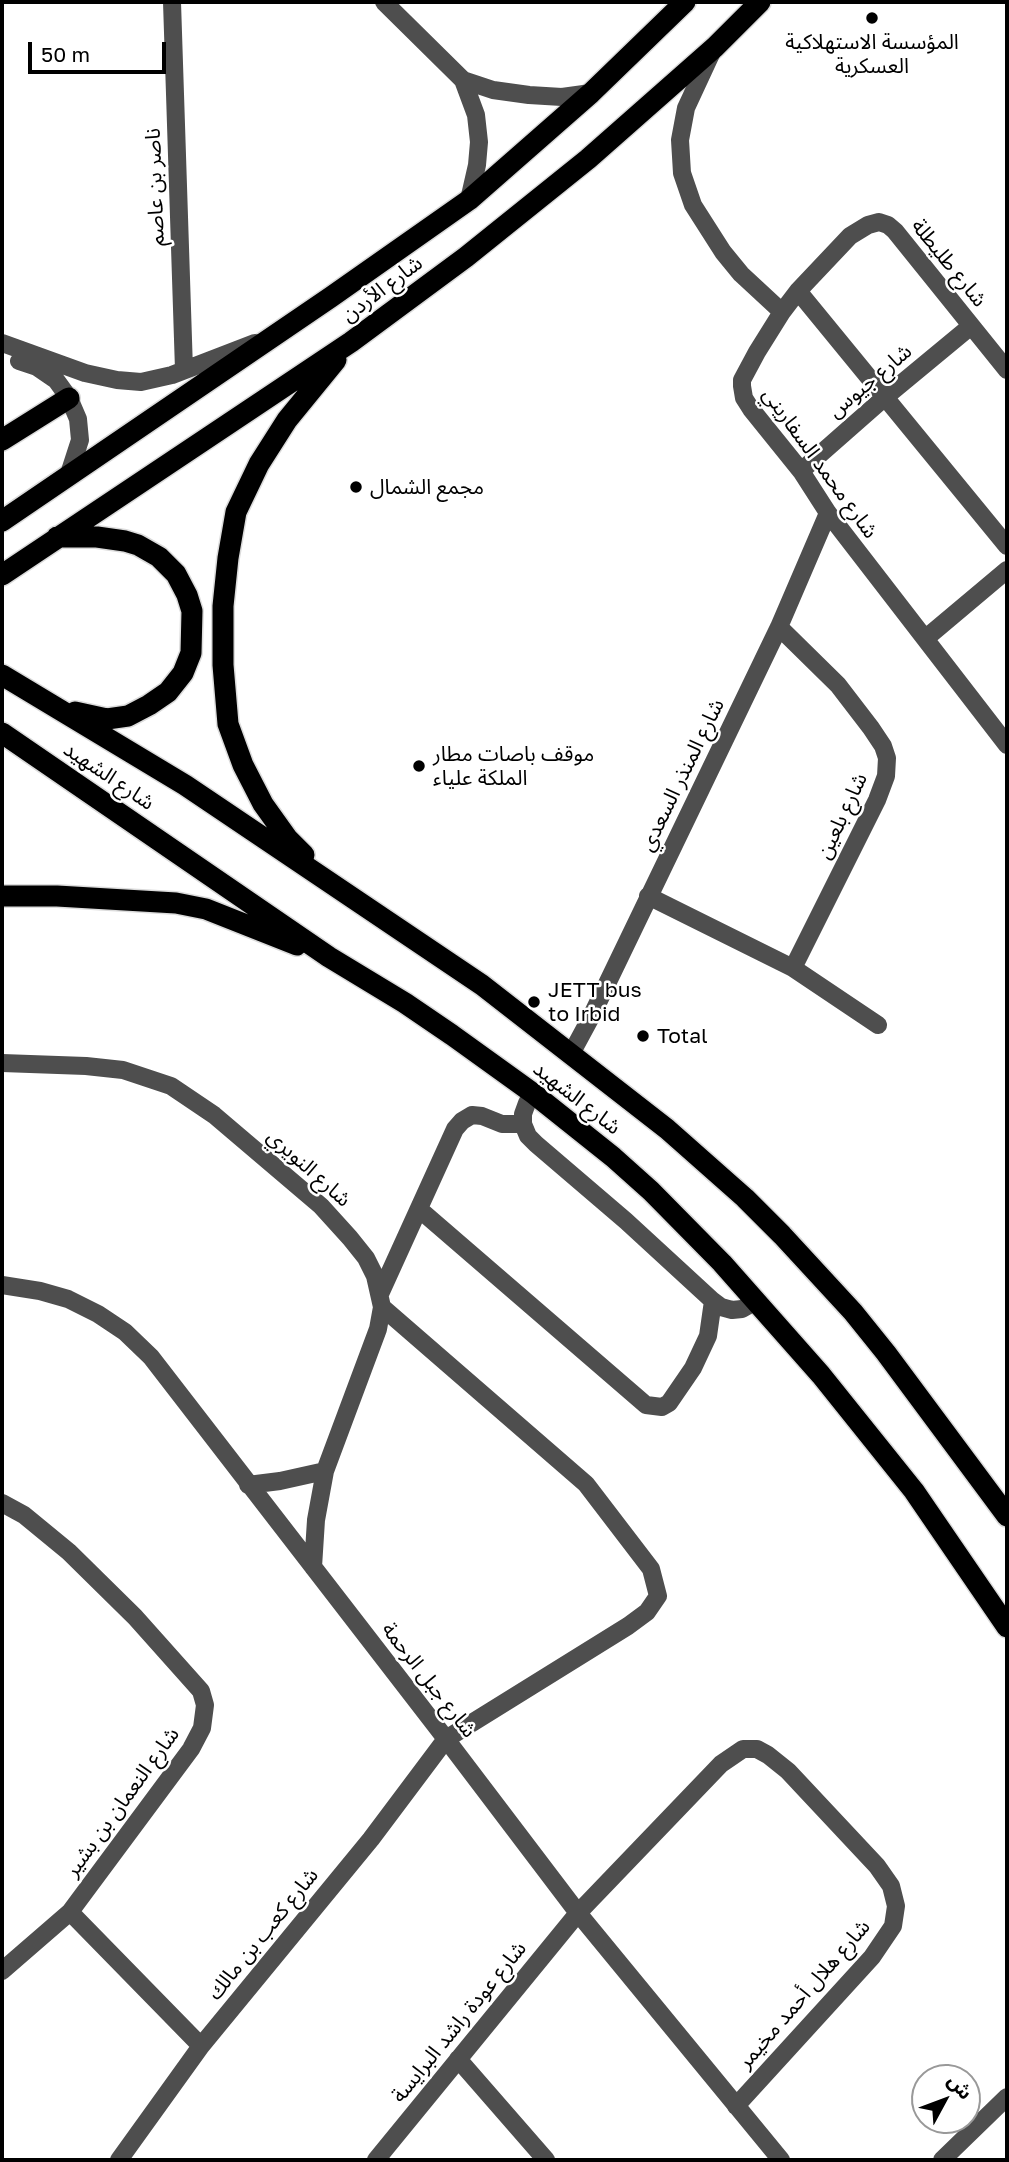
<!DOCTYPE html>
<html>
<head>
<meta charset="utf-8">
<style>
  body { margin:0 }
  #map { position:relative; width:1009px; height:2162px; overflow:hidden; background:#fff; font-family:"Golos Text","Noto Sans Arabic",sans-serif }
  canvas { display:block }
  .frame { position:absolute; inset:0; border:4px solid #000; pointer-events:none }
  .north { position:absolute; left:911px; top:2064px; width:70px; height:70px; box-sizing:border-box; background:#fff; border:2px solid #999; border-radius:50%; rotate:49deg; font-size:19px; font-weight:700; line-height:28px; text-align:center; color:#000 }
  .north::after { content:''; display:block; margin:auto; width:24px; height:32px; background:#000; clip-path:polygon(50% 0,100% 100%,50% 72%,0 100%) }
  .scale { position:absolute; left:28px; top:42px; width:138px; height:32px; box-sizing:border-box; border:4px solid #000; border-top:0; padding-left:9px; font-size:21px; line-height:24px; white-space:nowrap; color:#000; -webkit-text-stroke:5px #fff; paint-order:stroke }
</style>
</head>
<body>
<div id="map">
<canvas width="1009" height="2162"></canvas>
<div class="frame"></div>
<div class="north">ش</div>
<div class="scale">50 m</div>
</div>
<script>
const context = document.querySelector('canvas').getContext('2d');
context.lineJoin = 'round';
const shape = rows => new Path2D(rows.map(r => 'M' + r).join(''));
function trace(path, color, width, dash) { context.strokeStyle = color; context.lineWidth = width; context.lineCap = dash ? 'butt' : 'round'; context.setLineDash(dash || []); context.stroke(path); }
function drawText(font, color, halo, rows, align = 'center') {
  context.font = font + ' "Golos Text","Noto Sans Arabic",sans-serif'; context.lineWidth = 5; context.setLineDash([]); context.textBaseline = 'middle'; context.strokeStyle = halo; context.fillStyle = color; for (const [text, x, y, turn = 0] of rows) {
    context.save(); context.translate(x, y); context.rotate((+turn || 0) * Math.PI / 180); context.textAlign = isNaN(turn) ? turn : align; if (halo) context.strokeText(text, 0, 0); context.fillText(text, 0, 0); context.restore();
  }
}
const highway = shape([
  [2,440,69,398],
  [2,521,331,297,469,200,591,93,685,2],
  [57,537,97,537,125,541,138,545,159,557,176,574,187,595,192,611,191,653,183,673,168,692,149,705,128,716,107,719,75,712],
  [2,575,351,342,466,257,588,159,715,47,760,2],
  [2,675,185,785,482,985,667,1129,745,1198,782,1235,853,1312,886,1353,1007,1516],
  [2,733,329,957,405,1003,452,1035,534,1094,613,1157,651,1191,722,1263,821,1375,914,1491,1007,1627],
  [304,855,288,839,263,804,243,765,228,724,223,665,223,606,228,558,236,512,259,464,287,420,336,360],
  [2,896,57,896,176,903,206,909,297,945]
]);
trace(highway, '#dbdbdb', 24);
trace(shape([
  [172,2,184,370],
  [384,2,463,80,476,115,479,142,477,165,469,200],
  [712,52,686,108,680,140,682,173,693,205,723,252,741,274,782,312],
  [463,80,493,90,529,95,562,97,591,93],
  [798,291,1007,546],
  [2,343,85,373,117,380,141,382,172,375,255,343],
  [19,361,37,367,56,380,69,398,78,419,80,440,68,477],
  [1007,370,895,231,888,225,879,222,868,225,850,236,798,291,782,312,757,352,742,380,742,386,744,398,751,409,801,471,828,513,1007,745],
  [801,471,884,398,971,326],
  [779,627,838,685,871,728,883,746,887,758,886,776,877,800,793,968],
  [926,638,1007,570],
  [648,896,793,968,878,1025],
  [571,1054,591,1017,779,627,828,513],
  [2,1063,86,1066,123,1070,171,1086,214,1115,321,1206,350,1238,366,1258,375,1276,382,1307,378,1329,325,1471,316,1520,313,1567],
  [534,1094,527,1103,523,1114,523,1124,528,1136,536,1144,626,1221,713,1301,721,1307,732,1310,742,1309,756,1301],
  [419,1209,646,1405,662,1407,669,1403,693,1368,708,1336,713,1301],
  [2,1285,40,1291,68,1299,98,1314,125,1332,151,1357,446,1739,578,1913,781,2160],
  [380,1294,455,1129,462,1121,472,1115,482,1116,502,1124,523,1124],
  [248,1485,280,1481,325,1471],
  [2,1503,24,1515,69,1552,135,1617,201,1691,205,1705,202,1728,191,1749,70,1912,2,1971],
  [70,1912,201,2046],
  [458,2059,546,2160],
  [119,2160,201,2046,371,1839,446,1739,628,1626,647,1612,658,1596,651,1569,586,1484,382,1307],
  [376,2160,578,1913,721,1764,743,1749,757,1749,768,1755,788,1771,877,1866,891,1886,896,1906,893,1926,872,1957,736,2106],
  [942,2160,1007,2097]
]), '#4e4e4e', 18);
trace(highway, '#000', 21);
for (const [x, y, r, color] of [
  [872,18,7,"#000"],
  [356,487,7,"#000"],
  [419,766,7,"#000"],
  [534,1002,7,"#000"],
  [643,1036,7,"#000"]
]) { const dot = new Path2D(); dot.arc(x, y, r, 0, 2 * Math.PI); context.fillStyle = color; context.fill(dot); trace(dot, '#fff', 2.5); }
drawText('21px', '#000', '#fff', [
  ["المؤسسة الاستهلاكية",872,42,"center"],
  ["العسكرية",872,66,"center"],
  ["مجمع الشمال",370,487],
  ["موقف باصات مطار",433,754],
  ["الملكة علياء",433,778],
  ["JETT bus",548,990],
  ["to Irbid",548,1014],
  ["Total",657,1036]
], 'left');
drawText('21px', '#000', '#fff', [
  ["ناصر بن عاصم",155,187,-92],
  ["شارع طليطلة",949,263,51],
  ["شارع الأردن",382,289,-37],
  ["شارع جيوس",870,381,-40],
  ["شارع محمد السفاريني",820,463,54],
  ["شارع المنذر السعدي",682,775,-64],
  ["شارع الشهيد",109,776,34],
  ["شارع بلعين",842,816,-65],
  ["شارع الشهيد",577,1098,38],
  ["شارع النويري",309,1168,42],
  ["شارع جبل الرحمة",429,1680,52],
  ["شارع النعمان بن بشير",122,1802,-54],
  ["شارع كعب بن مالك",263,1934,-51],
  ["شارع هلال أحمد مخيمر",804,1994,-49],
  ["شارع عودة راشد البرايسة",459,2022,-51]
]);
</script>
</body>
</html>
